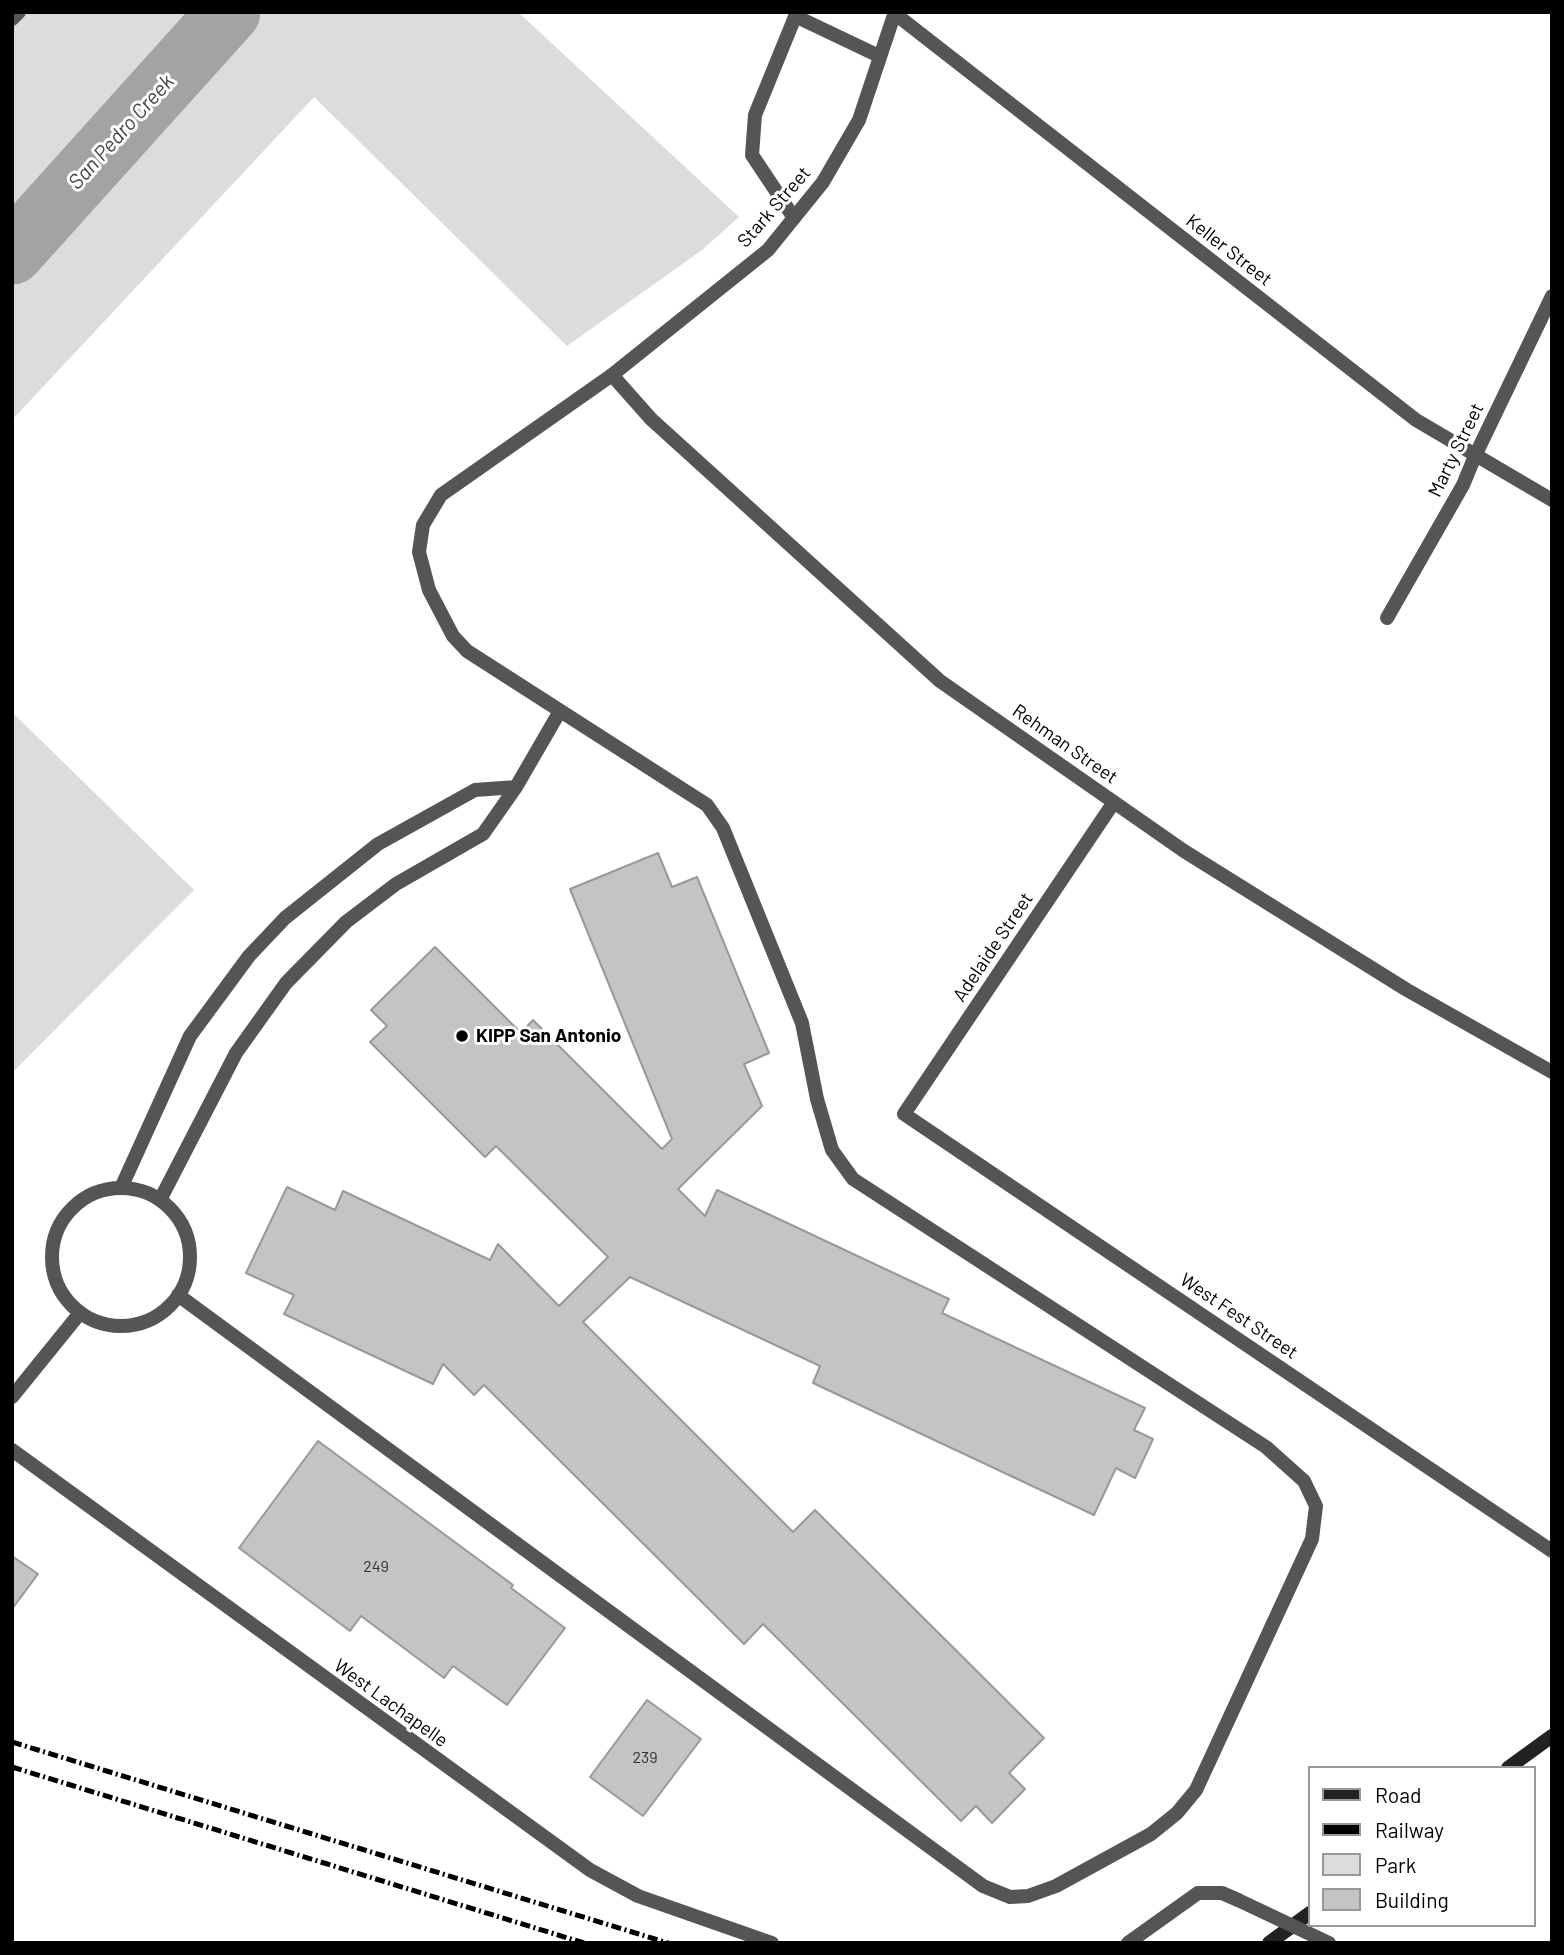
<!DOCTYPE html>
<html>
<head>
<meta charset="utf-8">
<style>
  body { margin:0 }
  #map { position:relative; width:1564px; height:1955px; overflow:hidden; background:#fff; font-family:Barlow,sans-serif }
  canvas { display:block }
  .frame { position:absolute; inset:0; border:14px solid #000; pointer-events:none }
  .legend { position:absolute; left:1308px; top:1766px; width:228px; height:161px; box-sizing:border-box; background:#fff; border:2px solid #999; margin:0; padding:9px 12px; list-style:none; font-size:21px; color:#000 }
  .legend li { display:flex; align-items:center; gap:14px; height:35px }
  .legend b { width:35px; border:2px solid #999 }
</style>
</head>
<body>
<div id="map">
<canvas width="1564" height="1955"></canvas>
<div class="frame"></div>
<ul class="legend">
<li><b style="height:9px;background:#222"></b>Road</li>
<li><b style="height:9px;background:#000"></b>Railway</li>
<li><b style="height:19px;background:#dcdcdc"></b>Park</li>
<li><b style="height:19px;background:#c4c4c4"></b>Building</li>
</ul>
</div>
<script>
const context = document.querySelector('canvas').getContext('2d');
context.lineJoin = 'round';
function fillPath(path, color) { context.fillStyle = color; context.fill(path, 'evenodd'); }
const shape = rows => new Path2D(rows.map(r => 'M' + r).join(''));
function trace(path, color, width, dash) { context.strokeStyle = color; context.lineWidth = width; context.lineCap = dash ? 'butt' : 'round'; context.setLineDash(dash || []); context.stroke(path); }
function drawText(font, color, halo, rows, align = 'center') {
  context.font = font + ' Barlow,sans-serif'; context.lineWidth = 6; context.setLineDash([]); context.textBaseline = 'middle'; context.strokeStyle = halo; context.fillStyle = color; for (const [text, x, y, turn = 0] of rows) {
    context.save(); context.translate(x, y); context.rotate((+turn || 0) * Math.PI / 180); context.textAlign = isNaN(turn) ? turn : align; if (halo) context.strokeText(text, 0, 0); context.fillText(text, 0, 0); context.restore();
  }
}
fillPath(shape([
  [22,12,518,12,739,217,702,250,567,346,314,97,12,420,12,24],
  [12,712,194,890,12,1073]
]), '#dcdcdc');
trace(shape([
  [12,253,229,12]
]), '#a3a3a3', 63);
const building = shape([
  [658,853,672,887,697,877,769,1053,744,1064,762,1106,678,1189,705,1216,717,1190,949,1299,942,1313,1145,1408,1134,1430,1153,1439,1135,1478,1116,1468,1094,1515,813,1383,820,1366,630,1277,583,1322,793,1532,815,1510,1044,1738,1009,1773,1025,1789,992,1823,976,1806,961,1821,763,1624,744,1644,484,1385,474,1395,443,1364,433,1384,284,1314,294,1295,246,1273,287,1187,335,1210,343,1191,490,1260,498,1244,559,1306,608,1257,496,1146,485,1157,370,1042,387,1026,371,1010,435,947,521,1033,533,1020,662,1149,672,1139,570,889,658,853],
  [318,1441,513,1585,511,1588,565,1628,507,1705,453,1666,444,1678,361,1616,350,1631,239,1548,318,1441],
  [12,1556,38,1574,12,1609,12,1556],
  [647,1700,701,1739,643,1816,590,1777,647,1700]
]);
fillPath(building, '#c4c4c4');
trace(building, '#999', 2);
trace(shape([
  [795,16,879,56],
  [12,19,19,12],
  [794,218,752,155,755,115,797,12],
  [1387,618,1463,485,1475,456],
  [121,1188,190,1036,249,956,285,918,378,844,475,790,516,787],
  '52 1257a69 69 0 1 1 138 0a69 69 0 1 1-138 0Z',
  [160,1200,236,1053,286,983,346,922,396,884,483,834,516,787,560,711],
  [178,1295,983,1886,1010,1897,1028,1896,1056,1886,1151,1834,1177,1813,1196,1790,1312,1539,1316,1506,1304,1481,1266,1447,853,1179,832,1150,817,1099,802,1023,723,828,707,805,467,651,453,636,429,590,419,552,423,525,441,495,612,375],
  [12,1397,80,1313]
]), '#555', 14);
trace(shape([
  [895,12,859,120,823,182,768,250,612,375,651,419,940,681,1184,851,1407,990,1552,1072],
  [894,13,1416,420,1552,500],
  [1475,456,1552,296],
  [1114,802,904,1114,1552,1551],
  [12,1450,590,1870,638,1896,772,1943],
  [1128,1943,1198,1893,1222,1893,1238,1900]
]), '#555', 14);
trace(shape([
  [1508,1768,1552,1736],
  [1269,1943,1310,1913]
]), '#222', 14);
trace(shape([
  [12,1742,668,1943],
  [12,1767,584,1943]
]), '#000', 5, [10, 3.5, 2, 3.5]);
trace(shape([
  [1238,1900,1329,1943]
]), '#555', 14);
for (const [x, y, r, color] of [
  [462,1036,7,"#000"]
]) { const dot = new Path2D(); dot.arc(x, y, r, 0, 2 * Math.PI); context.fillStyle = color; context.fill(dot); trace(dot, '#fff', 2.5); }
drawText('16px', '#313131', null, [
  ["249",376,1567],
  ["239",645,1758]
]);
drawText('19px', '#000', '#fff', [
  ["Stark Street",774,207,-49],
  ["Keller Street",1229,250,38],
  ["Marty Street",1456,450,-64],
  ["Rehman Street",1065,744,35],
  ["Adelaide Street",993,947,-56],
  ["West Fest Street",1239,1316,34],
  ["West Lachapelle",391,1703,36]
]);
drawText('bold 19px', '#000', '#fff', [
  ["KIPP San Antonio",476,1036]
], 'left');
drawText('italic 21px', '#444', '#fff', [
  ["San Pedro Creek",121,132,-48]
]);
</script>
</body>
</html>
